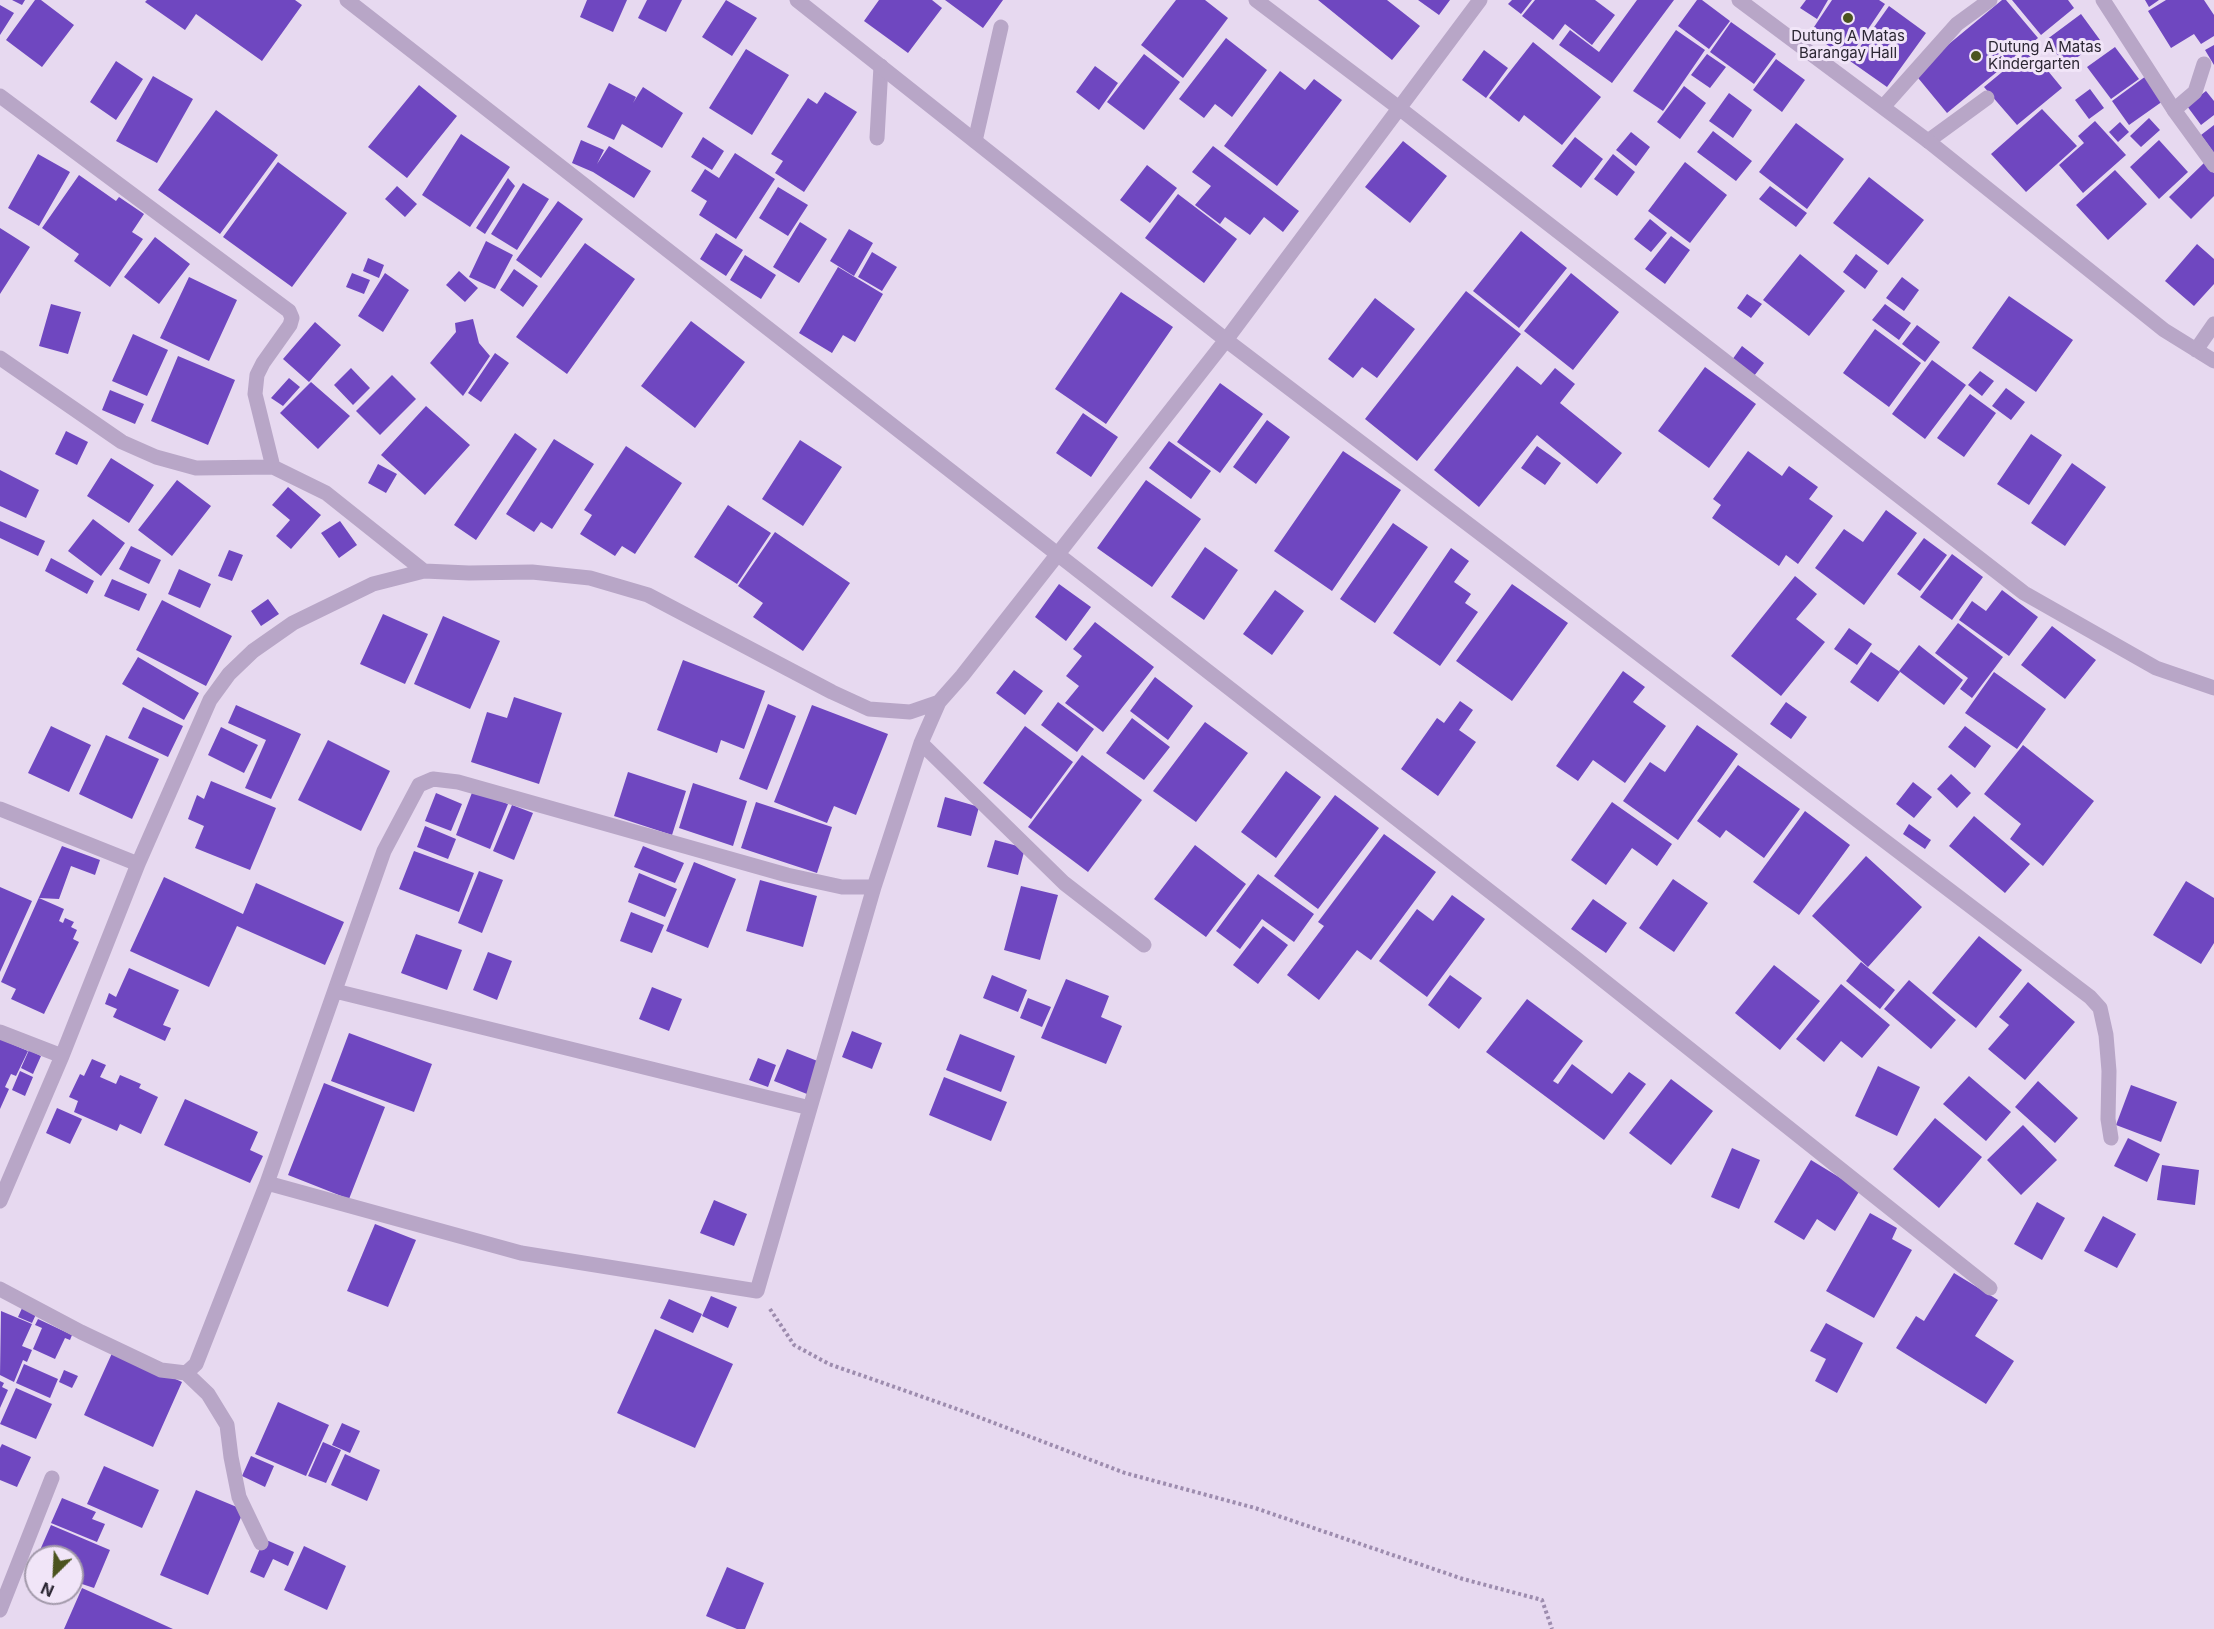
<!DOCTYPE html>
<html>
<head>
<meta charset="utf-8">
<style>
  body { margin:0 }
  #map { position:relative; width:2214px; height:1629px; overflow:hidden; background:#e7d9f0; font-family:Inter,sans-serif }
  canvas { display:block }
  .north { position:absolute; left:24px; top:1545px; width:60px; height:60px; box-sizing:border-box; background:#f1e5f8; border:2px solid #a299aa; border-radius:50%; rotate:204deg; font-size:16px; font-weight:700; line-height:24px; text-align:center; color:#2c2734 }
  .north::after { content:''; display:block; margin:auto; width:21px; height:27px; background:#4b531e; clip-path:polygon(50% 0,100% 100%,50% 72%,0 100%) }
</style>
</head>
<body>
<div id="map">
<canvas width="2214" height="1629"></canvas>
<div class="north">N</div>
</div>
<script>
const context = document.querySelector('canvas').getContext('2d');
context.lineJoin = 'round';
function fillPath(path, color) { context.fillStyle = color; context.fill(path, 'evenodd'); }
const shape = rows => new Path2D(rows.map(r => 'M' + r).join(''));
function trace(path, color, width, dash) { context.strokeStyle = color; context.lineWidth = width; context.lineCap = dash ? 'butt' : 'round'; context.setLineDash(dash || []); context.stroke(path); }
function drawText(font, color, halo, rows, align = 'center') {
  context.font = font + ' Inter,sans-serif'; context.lineWidth = 6; context.setLineDash([]); context.textBaseline = 'middle'; context.strokeStyle = halo; context.fillStyle = color; for (const [text, x, y, turn = 0] of rows) {
    context.save(); context.translate(x, y); context.rotate((+turn || 0) * Math.PI / 180); context.textAlign = isNaN(turn) ? turn : align; if (halo) context.strokeText(text, 0, 0); context.fillText(text, 0, 0); context.restore();
  }
}
fillPath(shape([
  [12,0,25,0,22,5],
  [35,0,41,0,74,25,42,67,6,40],
  [147,0,295,0,302,5,262,61,196,14,185,30,145,2],
  [587,0,627,0,613,32,580,17],
  [647,0,682,0,666,32,638,18],
  [726,0,757,18,732,56,702,37],
  [879,0,932,0,942,8,908,53,864,21],
  [945,0,1003,0,983,28],
  [1176,0,1205,0,1228,18,1183,78,1141,45],
  [1318,0,1387,0,1420,26,1392,60],
  [1418,0,1450,0,1439,15],
  [1512,0,1532,0,1521,14,1508,4],
  [1535,0,1595,0,1615,15,1592,45,1565,24,1553,40,1522,16],
  [1637,0,1674,0,1612,83,1559,45,1570,30,1599,52],
  [1697,0,1702,0,1730,21,1709,49,1678,26],
  [1806,0,1828,0,1817,19,1800,8],
  [1832,0,1879,0,1885,4,1848,59,1810,33],
  [2002,0,2006,0,2038,38,1947,113,1914,73],
  [2012,0,2068,0,2074,8,2041,35],
  [2145,0,2159,0,2149,7],
  [2166,0,2204,0,2214,15,2214,36,2201,44,2194,34,2171,48,2148,11],
  [0,5,14,13,0,35],
  [1889,6,1926,33,1887,87,1850,61],
  [2081,14,2100,40,2066,66,2046,40],
  [1731,22,1776,54,1754,84,1710,52],
  [1676,30,1705,50,1663,111,1633,91],
  [1226,38,1267,70,1232,117,1215,104,1204,118,1179,99],
  [1533,42,1601,97,1562,145,1524,115,1519,122,1489,98],
  [2214,45,2214,65,2205,50],
  [2115,47,2139,79,2111,99,2087,67],
  [746,49,789,75,752,135,709,108],
  [2030,49,2062,88,2017,125,1984,87],
  [1484,50,1508,68,1486,98,1462,80],
  [1144,54,1180,82,1144,130,1107,102],
  [1707,54,1726,67,1710,88,1691,75],
  [1776,59,1805,80,1782,112,1753,90],
  [116,61,143,79,116,120,90,102],
  [1095,66,1118,83,1099,110,1076,92],
  [1280,71,1305,90,1314,79,1342,100,1277,186,1224,146],
  [153,76,193,99,157,163,116,141],
  [2146,76,2163,101,2129,125,2112,101],
  [609,83,636,97,633,103,643,87,683,113,662,148,622,124,614,140,587,127],
  [419,85,457,116,407,178,368,147],
  [1684,86,1706,103,1680,139,1657,122],
  [2090,89,2104,108,2089,119,2075,100],
  [2206,91,2214,101,2214,115,2201,125,2187,106],
  [825,92,857,112,804,192,775,173,783,161,771,154,808,98,817,104],
  [1729,93,1752,110,1733,138,1709,121],
  [2042,109,2077,146,2026,192,1991,154],
  [216,110,278,155,220,234,158,190],
  [2149,118,2160,130,2141,147,2130,136],
  [2095,121,2126,155,2083,193,2059,165,2084,143,2078,136],
  [2120,122,2129,132,2118,142,2109,132],
  [1796,123,1844,159,1807,209,1759,172],
  [2214,125,2214,153,2201,135],
  [1713,131,1752,161,1736,181,1697,152],
  [1631,132,1650,147,1636,166,1616,150],
  [461,134,510,167,470,227,422,195],
  [703,137,724,151,712,170,691,157],
  [1575,137,1603,159,1581,188,1552,166],
  [581,140,604,150,597,164,609,146,651,171,634,198,593,172,572,163],
  [2159,140,2188,172,2159,199,2130,167],
  [1403,141,1447,176,1410,223,1365,187],
  [1213,146,1299,211,1283,232,1264,217,1250,235,1225,217,1220,224,1195,205,1211,186,1192,172],
  [735,153,775,179,736,239,699,215,707,201,691,191,705,169,719,178],
  [38,154,70,172,39,226,8,208],
  [1613,154,1635,172,1617,196,1594,179],
  [278,162,347,213,292,287,223,237],
  [1685,162,1727,195,1690,243,1648,211],
  [2204,163,2214,173,2214,196,2191,219,2169,197],
  [1147,165,1177,188,1150,223,1120,200],
  [2115,170,2147,204,2108,240,2076,205],
  [79,175,116,201,119,197,144,214,132,232,143,239,110,287,74,261,79,254,42,228],
  [1869,177,1924,220,1888,265,1833,223],
  [508,178,515,186,485,234,476,228],
  [523,183,549,199,517,250,491,234],
  [397,186,417,204,405,217,385,199],
  [1770,186,1807,213,1796,227,1759,199],
  [778,187,808,205,788,236,759,218],
  [1178,194,1237,239,1204,283,1145,238],
  [558,201,583,219,541,278,516,260],
  [1650,219,1667,233,1651,252,1634,239],
  [800,222,827,239,799,283,773,267],
  [0,228,30,247,0,294],
  [849,229,873,243,854,276,830,261],
  [1521,231,1567,268,1519,328,1473,291],
  [716,233,743,250,726,276,700,259],
  [1671,236,1690,250,1665,284,1645,269],
  [155,237,190,264,159,304,124,277],
  [486,241,513,255,495,289,469,277],
  [585,243,635,279,567,374,516,337],
  [2197,244,2214,259,2214,284,2194,306,2165,281],
  [872,252,897,267,882,291,858,277],
  [1800,254,1845,291,1809,336,1763,300],
  [1856,254,1878,271,1865,289,1843,272],
  [745,255,776,275,761,299,730,280],
  [368,258,384,265,379,278,363,271],
  [838,267,883,294,855,342,843,335,832,353,799,333],
  [514,269,538,286,523,307,500,290],
  [459,271,478,288,465,302,446,285],
  [352,273,370,280,364,294,346,287],
  [385,273,409,290,383,332,358,316],
  [1571,273,1619,312,1573,370,1524,331],
  [189,277,237,300,209,361,160,338],
  [1902,277,1919,290,1904,311,1886,298],
  [1466,291,1521,334,1417,461,1365,419],
  [1121,292,1173,327,1106,424,1055,389],
  [1747,294,1762,304,1751,318,1737,308],
  [2009,296,2073,340,2036,392,1972,348],
  [1375,298,1415,329,1377,378,1362,367,1353,378,1328,359],
  [51,304,81,312,68,354,39,346],
  [1885,304,1911,323,1899,340,1872,320],
  [473,319,479,343,490,356,463,396,430,363,456,332,455,323],
  [691,321,745,362,695,428,641,386],
  [315,322,341,345,309,382,283,359],
  [1917,325,1940,342,1925,362,1902,344],
  [1875,329,1921,363,1889,407,1843,373],
  [133,334,168,350,147,396,112,381],
  [1742,346,1764,363,1754,376,1732,360],
  [495,353,509,363,481,402,468,393],
  [178,356,235,380,208,445,151,421],
  [1932,360,1966,385,1925,439,1892,414],
  [1517,366,1541,385,1555,368,1575,384,1560,403,1622,453,1597,484,1537,435,1479,507,1434,470],
  [1705,367,1756,404,1709,468,1658,431],
  [351,368,370,388,353,405,334,385],
  [1980,371,1994,381,1982,396,1968,385],
  [392,375,416,399,380,435,356,411],
  [289,378,300,387,283,406,271,398],
  [311,382,350,416,318,449,280,413],
  [1220,383,1263,414,1220,473,1177,442],
  [2006,388,2025,402,2011,420,1992,406],
  [110,390,144,404,135,424,102,410],
  [1970,394,1996,413,1964,457,1937,438],
  [426,406,470,445,425,495,381,455],
  [1083,413,1118,437,1091,477,1056,453],
  [1267,420,1290,437,1256,484,1233,467],
  [66,431,88,442,77,465,55,454],
  [515,433,537,449,476,540,454,525],
  [2031,434,2062,455,2029,505,1997,484],
  [554,439,594,464,552,529,541,522,534,532,506,514],
  [800,440,842,467,803,526,762,499],
  [1169,441,1211,471,1191,499,1149,468],
  [626,446,682,483,635,554,622,546,615,556,580,534,592,515,584,510],
  [1537,446,1561,463,1545,485,1521,468],
  [1343,451,1401,490,1332,591,1274,551],
  [1748,451,1782,476,1789,466,1818,487,1809,499,1833,516,1798,564,1786,555,1779,566,1712,518,1721,505,1713,499],
  [111,458,154,485,129,523,87,496],
  [2072,463,2106,487,2065,546,2031,523],
  [378,464,397,474,386,493,368,483],
  [0,470,39,490,26,518,0,506],
  [177,480,211,506,172,556,138,530],
  [1146,480,1201,519,1152,587,1097,548],
  [288,487,321,515,291,549,276,536,290,520,272,505],
  [728,505,771,533,737,584,694,557],
  [1886,510,1917,533,1864,605,1815,568,1844,529,1863,542],
  [93,519,125,543,101,576,68,551],
  [0,521,45,541,38,556,0,538],
  [340,521,357,545,339,558,321,533],
  [1393,523,1428,547,1375,623,1340,599],
  [775,532,850,583,803,651,753,617,763,603,738,586],
  [1924,538,1947,555,1920,591,1897,574],
  [131,546,161,560,149,584,119,569],
  [1205,547,1238,570,1204,620,1171,597],
  [1451,548,1469,561,1454,582,1471,594,1465,603,1478,612,1440,666,1393,633],
  [229,550,243,555,232,581,218,576],
  [1952,554,1983,577,1952,620,1920,597],
  [51,558,94,581,87,594,45,571],
  [179,569,211,584,200,608,168,594],
  [1795,576,1817,594,1796,619,1825,642,1781,696,1731,656],
  [112,579,147,594,139,611,104,596],
  [1059,584,1091,607,1066,641,1035,617],
  [1512,584,1568,623,1512,701,1456,661],
  [1275,590,1304,611,1272,655,1243,634],
  [2002,590,2038,617,2009,656,1959,620,1972,601,1986,611],
  [268,599,279,614,261,626,251,611],
  [162,600,232,636,206,686,136,650],
  [383,614,428,634,405,684,360,664],
  [443,616,500,641,470,709,414,684],
  [1095,622,1154,667,1103,732,1065,703,1079,686,1066,676,1082,656,1073,649],
  [1958,623,2003,657,1972,698,1960,689,1968,678,1935,653],
  [2052,626,2096,660,2065,699,2021,665],
  [1849,628,1872,644,1857,665,1834,649],
  [1919,645,1963,680,1944,705,1899,671],
  [1871,652,1900,672,1878,702,1850,682],
  [138,657,199,693,184,720,122,684],
  [683,660,765,691,744,749,721,740,717,753,657,730],
  [1014,670,1043,691,1025,715,996,693],
  [1623,671,1645,687,1633,702,1666,726,1625,783,1593,760,1578,781,1556,766],
  [1994,672,2046,709,2017,749,1965,713],
  [1155,677,1193,706,1168,740,1130,711],
  [514,697,562,713,539,784,471,762,487,712,507,718],
  [1460,701,1473,710,1459,730,1476,742,1438,796,1401,769,1437,718,1444,723],
  [1058,702,1094,729,1077,752,1041,725],
  [1786,702,1807,717,1791,739,1770,724],
  [768,704,796,716,767,790,739,779],
  [236,705,301,734,271,799,245,788,266,740,228,723],
  [812,705,888,734,856,815,834,806,827,823,774,802],
  [143,707,183,726,168,757,128,738],
  [1132,718,1170,747,1144,780,1106,753],
  [1205,722,1248,753,1196,822,1153,791],
  [1697,725,1738,754,1678,840,1623,801,1650,762,1665,772],
  [51,726,91,745,69,792,28,773],
  [1025,726,1073,762,1031,819,983,783],
  [1965,726,1991,746,1975,768,1948,747],
  [221,727,258,745,244,773,208,755],
  [106,735,159,759,132,819,79,794],
  [328,740,390,771,361,831,298,800],
  [2023,745,2094,801,2043,866,2010,839,2021,824,1984,794],
  [1082,755,1142,800,1088,872,1028,827],
  [1738,765,1800,809,1764,858,1726,830,1720,838,1697,821],
  [1286,771,1321,797,1276,858,1241,832],
  [628,772,686,791,672,835,614,816],
  [1951,774,1971,793,1957,808,1937,789],
  [211,781,276,808,250,870,195,848,204,826,188,819,197,795,204,799],
  [1913,782,1932,797,1914,818,1896,804],
  [693,783,747,801,733,846,679,828],
  [473,790,508,804,490,849,456,835],
  [436,793,462,804,451,831,425,821],
  [1335,795,1379,828,1318,909,1274,876],
  [945,797,979,807,971,836,937,827],
  [756,802,832,827,817,873,741,848],
  [1612,802,1672,844,1657,866,1632,848,1606,885,1571,860],
  [512,805,533,813,514,860,493,851],
  [1805,811,1850,845,1799,915,1753,882],
  [1974,816,2030,864,2005,893,1949,846],
  [1909,824,1931,840,1925,849,1903,834],
  [425,826,456,839,448,859,417,847],
  [1384,834,1436,872,1371,960,1357,950,1319,1000,1287,975,1324,926,1318,922],
  [995,840,1025,848,1018,875,987,867],
  [1195,845,1246,884,1206,937,1154,899],
  [62,846,100,860,95,875,71,866,59,899,39,898,64,909,59,921,63,923,65,918,74,922,71,927,77,930,73,939,79,942,44,1014,11,999,16,989,1,982],
  [643,846,684,863,675,883,634,867],
  [414,851,474,873,459,912,399,889],
  [1866,856,1922,907,1868,967,1812,916],
  [694,862,736,879,708,948,666,931],
  [479,871,503,880,482,933,458,923],
  [639,873,677,889,665,917,628,902],
  [1258,874,1314,914,1294,942,1262,919,1240,949,1216,931],
  [164,877,243,914,256,883,344,922,325,965,237,926,209,987,130,951],
  [1673,879,1708,903,1674,952,1639,928],
  [760,880,817,896,803,947,746,931],
  [2186,881,2214,898,2214,943,2201,964,2153,935],
  [1021,886,1058,895,1040,960,1004,950],
  [0,887,32,901,0,972],
  [1452,895,1485,919,1427,997,1379,961,1417,909,1433,921],
  [1593,899,1627,923,1606,953,1571,929],
  [631,912,664,925,652,953,620,941],
  [1263,926,1288,945,1258,984,1233,965],
  [416,934,462,950,447,990,401,973],
  [1979,936,2022,970,1976,1028,1932,993],
  [488,952,512,961,497,1000,473,990],
  [1861,962,1895,990,1880,1009,1846,981],
  [1774,965,1820,1001,1780,1050,1735,1013],
  [129,968,179,990,163,1025,171,1028,165,1041,113,1017,117,1009,105,1004,109,993,116,997],
  [992,975,1027,990,1018,1012,983,998],
  [1450,975,1482,998,1459,1029,1428,1005],
  [1066,979,1109,996,1101,1017,1122,1026,1106,1064,1041,1038],
  [1909,980,1956,1020,1931,1049,1884,1009],
  [2028,982,2075,1022,2025,1080,1988,1049,2009,1025,1999,1017],
  [1841,984,1890,1025,1862,1058,1841,1041,1824,1062,1796,1039],
  [652,987,682,999,669,1031,639,1019],
  [1028,998,1051,1007,1042,1027,1020,1018],
  [1527,999,1583,1041,1553,1081,1558,1084,1572,1064,1612,1094,1629,1072,1646,1084,1604,1140,1486,1052],
  [852,1031,882,1043,872,1069,842,1057],
  [349,1033,432,1064,414,1112,331,1081],
  [960,1034,1015,1056,1001,1092,946,1070],
  [0,1039,28,1051,16,1076,11,1074,5,1087,9,1089,0,1109],
  [787,1049,820,1062,807,1094,774,1081],
  [29,1050,41,1056,33,1074,21,1068],
  [758,1058,776,1065,768,1087,749,1080],
  [92,1059,106,1065,100,1077,116,1084,120,1075,141,1084,139,1088,158,1097,141,1134,120,1124,117,1131,74,1112,78,1101,69,1097,80,1074,84,1076],
  [1878,1066,1920,1087,1897,1136,1855,1116],
  [20,1071,33,1077,25,1096,12,1090],
  [1969,1076,2011,1112,1986,1141,1943,1104],
  [944,1077,1007,1102,991,1141,929,1115],
  [1671,1079,1713,1111,1671,1165,1629,1133],
  [2038,1081,2078,1118,2055,1143,2015,1107],
  [324,1083,385,1107,349,1199,288,1175],
  [2131,1085,2177,1102,2161,1142,2116,1125],
  [185,1099,258,1132,250,1150,263,1156,250,1183,164,1145],
  [57,1108,82,1119,70,1144,46,1133],
  [1935,1118,1982,1157,1939,1208,1893,1169],
  [2023,1125,2057,1160,2021,1195,1987,1160],
  [2128,1138,2160,1154,2147,1182,2114,1166],
  [1732,1148,1760,1160,1739,1209,1711,1197],
  [1811,1160,1860,1190,1835,1231,1817,1219,1804,1240,1774,1222],
  [2162,1165,2199,1170,2195,1205,2157,1200],
  [714,1200,747,1214,734,1246,700,1233],
  [2037,1202,2065,1218,2042,1260,2014,1244],
  [1870,1213,1897,1228,1892,1239,1912,1250,1874,1318,1826,1291],
  [2103,1216,2136,1234,2117,1268,2084,1251],
  [375,1224,416,1240,388,1307,347,1291],
  [1954,1273,1998,1300,1975,1336,2014,1361,1986,1404,1896,1348,1916,1316,1924,1321],
  [711,1296,737,1307,728,1328,702,1316],
  [669,1299,702,1314,693,1333,660,1318],
  [23,1306,37,1312,32,1323,18,1317],
  [1,1311,32,1324,22,1346,32,1350,27,1362,23,1360,14,1382,0,1375],
  [38,1319,72,1335,70,1340,65,1338,55,1359,33,1349,42,1328,35,1325],
  [1826,1323,1863,1343,1837,1393,1815,1381,1826,1359,1810,1351],
  [655,1329,733,1364,695,1448,617,1413],
  [113,1351,182,1382,153,1447,84,1415],
  [24,1364,58,1379,50,1398,16,1383],
  [64,1370,78,1376,72,1388,59,1382],
  [0,1381,4,1383,2,1387,8,1390,0,1408],
  [16,1388,52,1404,36,1439,0,1424],
  [278,1402,329,1425,306,1476,255,1454],
  [342,1423,360,1431,350,1453,332,1445],
  [323,1442,341,1450,326,1483,308,1476],
  [2,1444,31,1457,17,1487,0,1480,0,1448],
  [345,1454,380,1470,367,1501,331,1485],
  [251,1456,274,1466,265,1487,242,1476],
  [104,1466,159,1490,142,1528,87,1504],
  [196,1490,244,1510,208,1595,160,1575],
  [62,1498,96,1512,92,1519,105,1524,97,1542,51,1523],
  [51,1525,110,1550,94,1588,79,1583,72,1599,60,1593,72,1593,72,1557,37,1557],
  [264,1539,294,1552,288,1566,273,1559,264,1578,250,1572],
  [304,1546,346,1566,327,1610,284,1590],
  [36,1559,36,1583,27,1579],
  [727,1567,764,1583,745,1629,737,1629,706,1616],
  [82,1588,173,1629,64,1629]
]), '#6f47c0');
trace(shape([
  [770,1309,794,1345,829,1364,960,1410,1125,1473,1255,1508,1463,1579,1542,1600,1552,1629]
]), '#9d8cae', 4, [3, 3]);
trace(shape([
  [2174,110,2195,92,2204,64],
  [877,138,881,66],
  [975,141,1001,27],
  [1928,141,1987,98]
]), '#b8a6c7', 15);
trace(shape([
  [347,0,1574,957,1990,1288],
  [797,0,1226,340,2090,997,2100,1008,2106,1035,2109,1071,2108,1119,2111,1138],
  [1256,0,1399,108,2024,593,2156,668,2214,688],
  [1739,0,1928,141,2164,330,2214,361],
  [2103,0,2174,110,2214,165],
  [0,96,289,311,292,318,290,325,263,363,257,375,255,394,273,467],
  [1883,107,1957,24,1990,0],
  [2196,350,2214,324],
  [0,358,122,442,156,457,196,468,273,467,326,493,424,571],
  [921,743,1064,883,1144,945],
  [0,809,138,864],
  [335,991,810,1108],
  [0,1032,62,1056],
  [267,1183,521,1253,757,1291,874,887,921,743,939,702],
  [0,1201,62,1056,138,864,210,700,229,674,253,651,293,623,373,584,424,571,469,573,532,572,590,578,648,595,832,692,869,709,910,712,939,702,962,676,1226,340,1480,0],
  [0,1289,81,1332,161,1370,186,1373,196,1364,267,1183,384,851,419,785,433,779,458,782,787,875,842,887,874,887],
  [186,1373,208,1394,227,1425,231,1457,239,1497,261,1543],
  [0,1610,52,1478]
]), '#b8a6c7', 15);
for (const [x, y, r, color] of [
  [1848,18,6,"#4b531e"],
  [1976,56,6,"#4b531e"]
]) { const dot = new Path2D(); dot.arc(x, y, r, 0, 2 * Math.PI); context.fillStyle = color; context.fill(dot); trace(dot, '#f1e5f8', 2); }
drawText('15px', '#2c2734', '#f1e5f8', [
  ["Dutung A Matas",1848,36],
  ["Barangay Hall",1848,53],
  ["Dutung A Matas",1988,47,"left"],
  ["Kindergarten",1988,64,"left"]
]);
</script>
</body>
</html>
